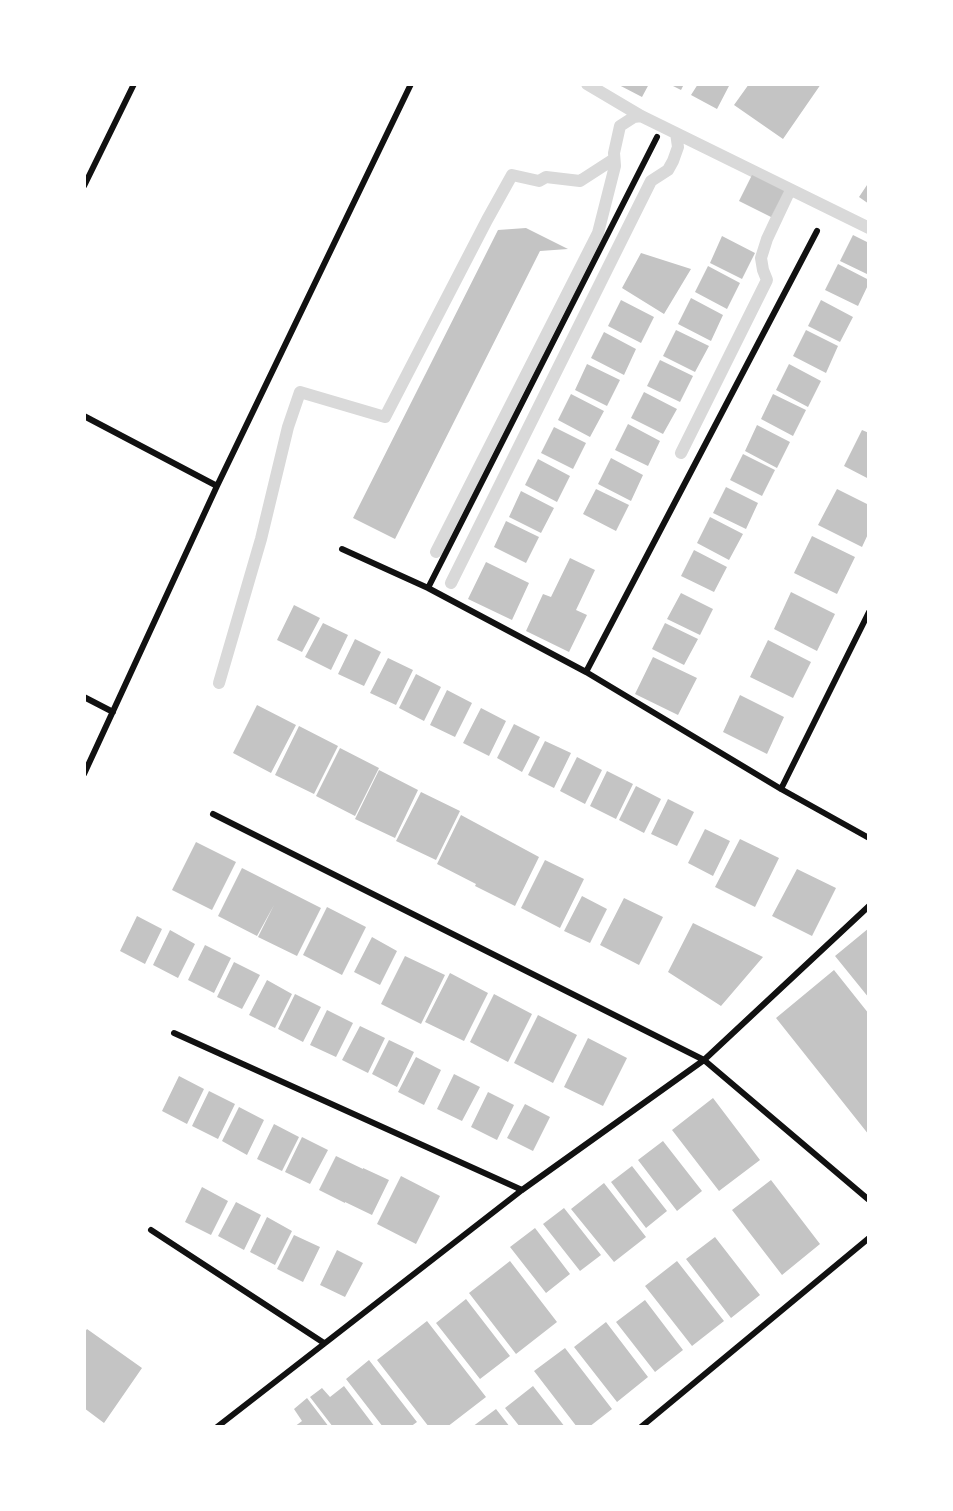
<!DOCTYPE html>
<html>
<head>
<meta charset="utf-8">
<style>
  body { margin:0 }
  #map { position:relative; width:953px; height:1511px; overflow:hidden; background:#fff; font-family:"Libre Baskerville",serif }
  canvas { display:block }
  .frame { position:absolute; inset:0; border:86px solid #fff; pointer-events:none }
</style>
</head>
<body>
<div id="map">
<canvas width="953" height="1511"></canvas>
<div class="frame"></div>
</div>
<script>
const context = document.querySelector('canvas').getContext('2d');
context.lineJoin = 'round';
const shape = rows => new Path2D(rows.map(r => 'M' + r).join(''));
function trace(path, color, width, dash) { context.strokeStyle = color; context.lineWidth = width; context.lineCap = dash ? 'butt' : 'round'; context.setLineDash(dash || []); context.stroke(path); }
function fillPath(path, color) { context.fillStyle = color; context.fill(path, 'evenodd'); }
trace(shape([
  [587,84,641,116,869,228],
  [681,453,767,280,763,270,761,258,767,239,790,190],
  [436,552,598,233,615,166,614,153,620,126,634,117,641,116],
  [451,583,651,181,668,170,673,161,678,147,676,133],
  [219,683,261,539,288,427,300,392,385,417,487,220,512,175,539,181,546,177,580,181,614,159]
]), '#d9d9d9', 12);
fillPath(shape([
  [617,84,649,84,642,97],
  [669,84,684,84,681,90],
  [698,84,730,84,717,109,691,95],
  [749,84,821,84,783,139,734,105],
  [752,175,784,191,771,217,739,201],
  [869,182,869,204,859,197],
  [526,228,568,249,540,251,395,539,353,518,498,230],
  [853,235,869,243,869,275,840,261],
  [722,236,755,253,742,279,710,263],
  [641,253,691,269,664,314,622,288],
  [838,264,869,280,869,283,858,306,825,290],
  [708,266,740,283,727,309,695,292],
  [691,298,723,315,711,341,678,324],
  [621,300,654,317,641,343,608,326],
  [821,300,853,317,840,342,808,326],
  [676,330,709,346,695,372,663,356],
  [806,330,838,346,826,373,793,356],
  [604,332,636,349,624,375,591,358],
  [660,360,693,376,680,402,647,386],
  [587,364,620,380,607,406,575,390],
  [789,364,821,381,808,407,776,390],
  [644,392,677,409,663,434,631,418],
  [571,394,604,411,590,437,558,420],
  [773,394,806,410,793,436,761,419],
  [628,424,660,441,648,466,615,450],
  [757,425,790,442,777,468,745,451],
  [554,427,586,443,573,469,541,453],
  [862,430,869,433,869,479,844,466],
  [743,454,775,470,762,496,730,480],
  [611,458,643,475,631,501,598,484],
  [538,459,570,476,557,502,525,485],
  [726,487,758,503,746,529,713,513],
  [596,489,629,505,616,531,583,514],
  [837,489,869,505,869,532,862,547,818,525],
  [521,491,554,508,541,533,509,517],
  [710,517,743,534,729,560,697,543],
  [506,521,539,537,526,563,494,547],
  [812,536,855,557,837,594,794,573],
  [694,550,727,567,714,592,681,576],
  [570,558,595,570,576,610,587,615,569,652,526,631,543,594,551,597],
  [486,562,529,583,512,620,468,599],
  [791,592,835,614,817,651,774,629],
  [681,593,713,609,700,635,667,619],
  [294,605,320,618,302,652,277,640],
  [323,623,348,635,331,670,305,657],
  [665,623,698,639,684,665,652,649],
  [355,639,381,652,364,686,338,674],
  [768,640,811,662,793,698,750,677],
  [653,657,697,678,678,715,635,694],
  [388,658,413,670,396,705,370,693],
  [416,674,441,687,424,721,399,708],
  [447,690,472,703,455,737,430,725],
  [740,695,784,717,767,754,723,732],
  [257,705,296,725,271,773,233,753],
  [481,708,506,721,489,756,463,743],
  [514,724,540,737,522,772,497,758],
  [299,726,338,746,314,794,275,775],
  [545,741,571,753,554,788,528,775],
  [340,748,379,768,355,816,316,796],
  [577,757,602,770,585,804,560,791],
  [379,770,418,790,395,838,355,819],
  [607,771,633,784,616,819,590,806],
  [636,786,661,799,644,833,619,820],
  [421,792,460,811,436,860,396,841],
  [668,799,694,812,677,846,651,834],
  [461,815,539,857,515,906,475,886,476,884,437,864],
  [705,829,730,841,713,876,688,863],
  [740,839,779,858,755,907,715,887],
  [196,842,236,862,212,910,172,890],
  [545,860,584,879,560,928,521,908],
  [242,868,321,908,297,956,258,937,274,905,257,936,218,916],
  [797,869,836,888,812,936,772,916],
  [582,896,607,909,590,943,564,931],
  [624,898,663,917,639,965,600,945],
  [327,907,366,927,342,975,303,955],
  [137,916,162,929,145,964,120,951],
  [693,923,763,957,721,1006,668,972],
  [869,928,869,998,835,956],
  [170,930,195,944,178,978,153,965],
  [372,937,397,951,380,985,354,972],
  [205,945,231,958,214,993,188,980],
  [405,956,445,975,421,1024,381,1004],
  [234,962,260,975,242,1009,217,997],
  [834,970,869,1014,869,1135,776,1018],
  [450,973,488,993,464,1041,425,1022],
  [267,980,292,994,275,1028,249,1015],
  [295,994,321,1007,303,1042,278,1029],
  [494,994,532,1014,508,1062,470,1042],
  [327,1010,353,1023,336,1057,310,1045],
  [538,1015,577,1035,553,1083,514,1063],
  [360,1026,385,1038,368,1073,342,1060],
  [588,1038,627,1058,603,1106,564,1087],
  [389,1040,414,1052,397,1087,372,1074],
  [416,1057,441,1070,424,1105,398,1092],
  [454,1074,480,1087,462,1121,437,1109],
  [179,1076,204,1089,187,1124,162,1111],
  [209,1091,235,1104,218,1139,192,1126],
  [488,1092,514,1105,497,1140,471,1127],
  [713,1098,760,1160,719,1191,672,1130],
  [525,1104,550,1117,533,1151,507,1138],
  [239,1107,264,1120,247,1155,222,1141],
  [274,1124,299,1137,282,1171,257,1159],
  [302,1137,328,1150,310,1184,285,1172],
  [663,1141,702,1191,677,1211,638,1160],
  [336,1156,363,1169,363,1168,389,1180,372,1215,345,1202,345,1203,319,1190],
  [632,1166,667,1211,646,1228,611,1182],
  [401,1176,440,1196,416,1244,377,1224],
  [771,1180,820,1244,782,1275,732,1210],
  [604,1183,646,1237,614,1262,571,1209],
  [202,1187,228,1201,211,1235,185,1222],
  [236,1202,261,1215,244,1250,218,1236],
  [564,1208,601,1255,580,1271,543,1224],
  [267,1217,292,1231,275,1265,250,1252],
  [535,1228,570,1274,546,1293,510,1247],
  [294,1235,320,1247,303,1282,277,1269],
  [715,1237,760,1295,731,1318,686,1259],
  [337,1250,363,1263,345,1297,320,1285],
  [510,1261,557,1322,516,1354,469,1293],
  [677,1261,724,1321,692,1346,645,1286],
  [466,1299,510,1356,480,1379,436,1323],
  [645,1300,683,1350,655,1372,616,1322],
  [427,1321,486,1397,447,1427,429,1427,377,1360],
  [606,1322,648,1377,617,1402,574,1347],
  [87,1329,142,1368,104,1423,84,1408,84,1333],
  [565,1348,612,1409,589,1427,577,1427,534,1371],
  [369,1360,417,1422,410,1427,383,1427,346,1379],
  [344,1386,375,1427,333,1427,310,1397,322,1388,330,1397],
  [533,1386,565,1427,520,1427,505,1408],
  [307,1398,329,1427,294,1427,302,1421,294,1409],
  [496,1409,510,1427,472,1427]
]), '#c4c4c4');
trace(shape([
  [84,186,134,84],
  [84,416,217,486],
  [342,549,428,588,586,672,781,789,869,838],
  [428,588,657,137],
  [586,672,817,231],
  [84,697,113,712],
  [84,774,217,486,411,84],
  [781,789,869,612],
  [213,814,704,1060,869,1200],
  [174,1033,522,1190],
  [151,1230,324,1343],
  [217,1427,522,1190,704,1060,869,906],
  [641,1427,869,1238]
]), '#111', 6);
</script>
</body>
</html>
